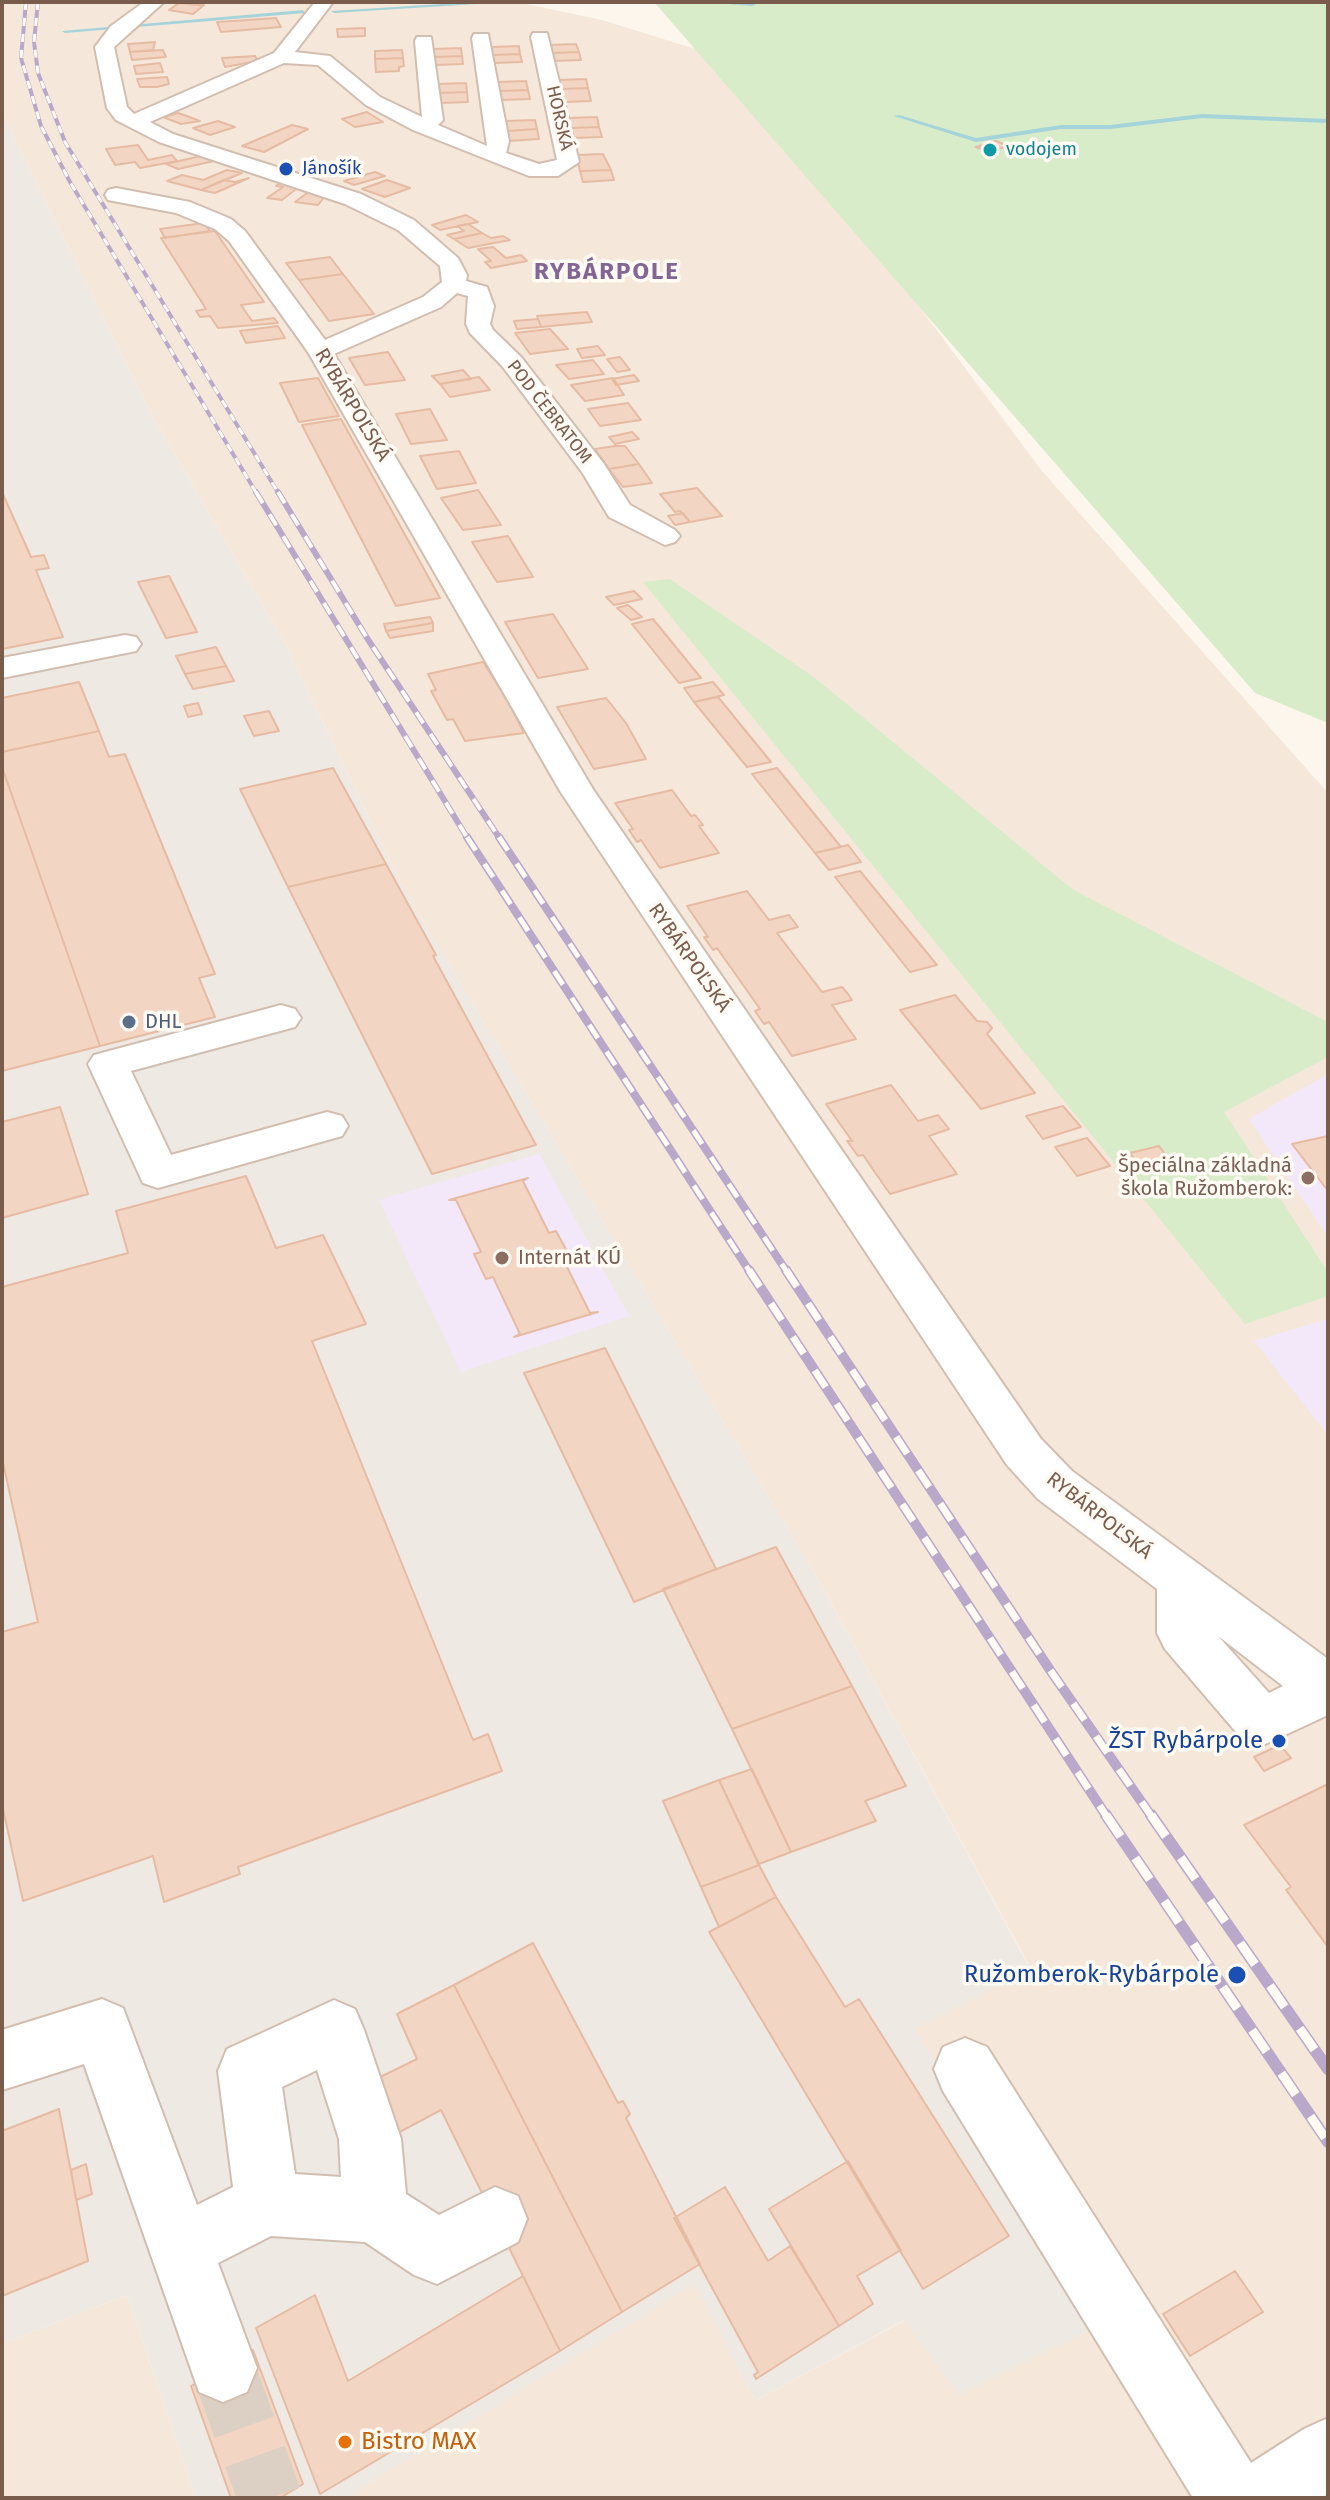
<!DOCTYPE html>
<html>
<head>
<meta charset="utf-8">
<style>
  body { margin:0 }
  #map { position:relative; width:1330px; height:2500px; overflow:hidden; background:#fdf6ec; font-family:"Fira Sans",sans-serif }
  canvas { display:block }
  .frame { position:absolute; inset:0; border:4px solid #7a5c4d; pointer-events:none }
</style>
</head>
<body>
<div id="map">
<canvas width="1330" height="2500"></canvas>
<div class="frame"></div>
</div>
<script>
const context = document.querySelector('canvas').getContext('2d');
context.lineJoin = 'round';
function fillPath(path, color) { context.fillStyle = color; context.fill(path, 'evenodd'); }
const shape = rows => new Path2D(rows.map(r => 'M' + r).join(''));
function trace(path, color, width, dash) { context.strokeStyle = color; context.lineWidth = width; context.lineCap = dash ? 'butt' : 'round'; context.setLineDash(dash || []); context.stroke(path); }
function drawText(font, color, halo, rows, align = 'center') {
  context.font = font + ' "Fira Sans",sans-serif'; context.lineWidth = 7; context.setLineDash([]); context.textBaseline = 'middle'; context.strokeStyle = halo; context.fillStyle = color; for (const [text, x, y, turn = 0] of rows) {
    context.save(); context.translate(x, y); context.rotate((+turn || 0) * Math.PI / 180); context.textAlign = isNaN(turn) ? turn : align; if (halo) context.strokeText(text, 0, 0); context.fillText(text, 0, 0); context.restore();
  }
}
fillPath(shape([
  [2,2,517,2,602,20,702,51,870,241,1042,471,1328,793,1328,2498,345,2498,695,2283,755,2401,905,2320,1095,2328,914,2028,1031,1969,818,1579,401,884,286,645,153,417,2,113],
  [127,2295,196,2498,2,2498,2,2344]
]), '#f5e8da');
fillPath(shape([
  [2,113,153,417,286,645,401,884,818,1579,1031,1970,915,2028,1095,2328,959,2395,904,2320,755,2401,695,2284,345,2498,196,2498,127,2295,2,2344]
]), '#efe9e4');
fillPath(shape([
  [1328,1074,1328,1237,1249,1119],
  [539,1154,629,1316,461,1372,379,1200],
  [1328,1319,1328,1435,1254,1341]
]), '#f3e8fa');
fillPath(shape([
  [654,2,1328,2,1328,723,1255,693],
  [670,579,815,678,1072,889,1328,1022,1328,1057,1224,1112,1328,1272,1328,1296,1245,1324,643,582]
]), '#d8ecc9');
fillPath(shape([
  [473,2,508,2,334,13,331,11,473,2],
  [703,2,746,2,756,4,753,6,703,2],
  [303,10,305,13,65,33,62,31,303,10],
  [1202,114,1328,119,1328,123,1202,118,1110,129,1061,129,976,142,894,116,899,115,976,138,1061,125,1110,125,1202,114]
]), '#a5d3da');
const building = shape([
  [179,3,199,5,204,5,193,14,169,10,179,3],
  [276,18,281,27,221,32,217,22,276,18],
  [365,28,365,36,338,37,337,29,365,28],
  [155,42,153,50,130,52,128,44,155,42],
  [576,44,579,52,551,53,549,45,576,44],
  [519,46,520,54,493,55,491,47,519,46],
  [461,48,462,56,434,57,433,49,461,48],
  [163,50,166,57,132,60,130,52,163,50],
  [402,50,403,58,375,59,375,51,402,50],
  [579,52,581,60,553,61,551,53,579,52],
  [520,54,522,62,494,63,493,55,520,54],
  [255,56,258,61,225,67,222,58,255,56],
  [462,56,463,64,435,65,434,57,462,56],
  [403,58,404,66,399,67,399,71,376,72,375,59,403,58],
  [160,63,163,72,136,74,134,66,160,63],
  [167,77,169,84,157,87,140,87,137,79,167,77],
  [586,79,588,88,560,89,558,80,586,79],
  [526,81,528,90,499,91,497,82,526,81],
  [466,83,467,92,438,93,437,84,466,83],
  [588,88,591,101,564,102,560,89,588,88],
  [528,90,530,99,501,100,499,91,528,90],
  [467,92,468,102,440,103,438,93,467,92],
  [367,112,383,122,355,127,342,119,367,112],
  [178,113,184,115,200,121,181,124,163,117,178,113],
  [597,117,599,127,570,128,567,118,597,117],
  [535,120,537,129,507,131,505,121,535,120],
  [218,121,235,127,210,135,193,128,218,121],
  [292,125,308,129,264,152,242,146,292,125],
  [599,127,602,137,572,138,570,128,599,127],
  [537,129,539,139,508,141,507,131,537,129],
  [996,141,1008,146,989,152,976,147,996,141],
  [138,145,148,160,172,155,177,161,140,168,135,162,115,165,106,149,138,145],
  [603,154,611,170,580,171,576,155,603,154],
  [201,156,214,161,178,169,166,164,201,156],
  [227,170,242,173,201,190,167,181,182,175,203,180,227,170],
  [611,170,614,180,583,182,580,171,611,170],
  [375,172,385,176,354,185,344,181,375,172],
  [249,178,215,193,201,190,224,180,235,182,249,178],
  [387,180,410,188,385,197,362,189,387,180],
  [283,181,300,186,282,200,267,198,283,187,276,186,283,181],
  [311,190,326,195,318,205,295,202,311,190],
  [466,215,478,222,440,230,432,225,466,215],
  [204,223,210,231,165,238,160,229,204,223],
  [468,224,482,233,454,239,447,235,464,231,457,226,468,224],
  [215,231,264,302,241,305,252,321,274,318,278,323,218,328,210,316,200,317,196,311,206,309,161,238,215,231],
  [482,233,491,238,503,236,510,240,468,248,454,239,482,233],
  [493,247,506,258,521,255,527,261,491,268,485,262,491,261,478,249,493,247],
  [330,257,343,274,299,280,286,263,330,257],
  [343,274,374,314,329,321,299,280,343,274],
  [587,312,592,322,541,327,537,316,587,312],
  [538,319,541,327,517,329,514,321,538,319],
  [278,326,285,338,246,343,240,331,278,326],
  [550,329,568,349,530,354,515,333,550,329],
  [598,346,605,355,582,358,577,349,598,346],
  [388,352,405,380,365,385,349,358,388,352],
  [620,357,630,370,617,372,607,359,620,357],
  [593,360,604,374,569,379,556,365,593,360],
  [463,370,471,379,440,384,432,376,463,370],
  [634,375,639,381,616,385,612,379,634,375],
  [479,377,490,390,450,397,440,384,479,377],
  [318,378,339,416,299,422,280,383,318,378],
  [613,378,624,395,585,401,571,385,613,378],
  [628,403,641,420,600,426,588,409,628,403],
  [430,409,447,440,411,444,396,414,430,409],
  [341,419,440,598,396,606,302,425,341,419],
  [632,432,639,439,615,444,609,437,632,432],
  [615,446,625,446,639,464,609,469,595,449,615,446],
  [459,451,476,483,437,489,420,456,459,451],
  [639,464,652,483,623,487,609,469,639,464],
  [697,488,722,516,690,522,680,511,675,512,660,494,697,488],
  [478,490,501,525,463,530,441,498,478,490],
  [2,492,31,557,44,555,49,568,36,570,63,637,2,649,2,492],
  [683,513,690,522,675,525,668,516,683,513],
  [508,536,533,577,497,582,472,542,508,536],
  [169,576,197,632,166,638,138,582,169,576],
  [634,591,642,599,614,605,606,597,634,591],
  [628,605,642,617,631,620,617,608,628,605],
  [553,614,588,669,538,678,505,622,553,614],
  [430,617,433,623,386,631,384,624,430,617],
  [653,619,701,678,679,683,632,624,653,619],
  [433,623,433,631,390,638,386,631,433,623],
  [216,647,226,666,185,674,176,656,216,647],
  [483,662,508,701,524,733,465,741,453,719,447,720,431,691,436,690,428,674,483,662],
  [226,666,234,681,193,689,185,674,226,666],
  [79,682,99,731,2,752,2,698,79,682],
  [713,682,724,695,694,702,684,688,713,682],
  [718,697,771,762,747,767,694,702,718,697],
  [606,698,626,723,646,759,594,769,557,707,606,698],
  [198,703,202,714,188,717,184,706,198,703],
  [269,711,279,731,254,736,244,716,269,711],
  [99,731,109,757,125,754,215,974,199,978,215,1017,100,1046,2,767,2,752,99,731],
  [2,767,100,1046,2,1071,2,767],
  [333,768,386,864,288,887,240,789,333,768],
  [777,768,841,847,815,853,752,774,777,768],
  [672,790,691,816,695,815,703,825,699,826,719,853,660,868,641,840,637,842,629,830,633,829,615,803,672,790],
  [848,845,861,862,829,870,815,853,848,845],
  [386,864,436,955,433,956,536,1145,432,1174,288,887,386,864],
  [860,871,937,965,910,972,835,877,860,871],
  [747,891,769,920,789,915,798,927,777,933,822,992,842,987,848,994,852,1000,832,1005,856,1039,792,1056,769,1022,764,1024,755,1011,760,1009,717,948,713,950,704,937,708,937,687,906,747,891],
  [955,995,977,1021,987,1022,992,1028,987,1034,1035,1093,981,1109,900,1010,955,995],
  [891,1085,918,1121,938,1115,949,1129,929,1136,957,1174,890,1194,863,1155,858,1156,847,1141,852,1141,826,1104,891,1085],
  [1063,1106,1081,1127,1043,1139,1026,1116,1063,1106],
  [60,1107,88,1194,2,1218,2,1122,60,1107],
  [1328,1136,1328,1191,1292,1144,1328,1136],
  [1087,1138,1110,1166,1077,1176,1055,1147,1087,1138],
  [1159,1146,1167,1157,1137,1163,1130,1153,1159,1146],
  [246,1176,276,1248,323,1235,366,1324,312,1341,473,1740,488,1734,502,1771,238,1867,240,1874,164,1902,153,1856,23,1901,2,1804,2,1632,38,1622,2,1458,2,1287,128,1253,116,1211,246,1176],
  [528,1178,523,1181,549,1233,556,1231,569,1255,562,1257,590,1313,598,1312,514,1337,520,1334,493,1277,486,1279,474,1254,481,1252,456,1200,449,1200,528,1178],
  [605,1348,716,1569,634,1602,524,1373,605,1348],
  [776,1547,852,1686,732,1729,663,1589,776,1547],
  [852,1686,906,1786,865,1801,876,1821,791,1852,732,1729,852,1686],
  [1280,1745,1291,1758,1264,1771,1254,1757,1280,1745],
  [752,1769,791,1852,759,1864,719,1780,752,1769],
  [719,1780,759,1865,701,1887,663,1801,719,1780],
  [1328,1784,1328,1947,1286,1890,1291,1887,1244,1825,1328,1784],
  [759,1865,776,1897,719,1927,701,1887,759,1865],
  [776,1897,845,2007,859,1999,1009,2236,923,2289,709,1932,776,1897],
  [533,1943,618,2103,623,2101,630,2114,626,2118,700,2264,622,2312,454,1985,533,1943],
  [454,1985,622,2312,560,2351,441,2110,392,2136,370,2082,417,2059,397,2014,454,1985],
  [59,2109,88,2261,2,2296,2,2131,59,2109],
  [848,2161,901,2250,857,2276,873,2304,839,2326,769,2209,848,2161],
  [86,2164,92,2194,76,2200,71,2170,86,2164],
  [725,2187,768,2261,790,2246,839,2326,756,2379,754,2375,758,2372,674,2218,725,2187],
  [1235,2271,1263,2312,1190,2356,1163,2314,1235,2271],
  [523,2276,560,2351,320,2494,256,2328,315,2295,348,2381,523,2276],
  [253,2350,303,2484,280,2498,231,2498,191,2386,253,2350]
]);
fillPath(building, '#f3d5c3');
trace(building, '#e6bba3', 2);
trace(shape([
  [223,2368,270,2498]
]), '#dcd0c4', 63, [63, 31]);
const minor = shape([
  [144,2,164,2,114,47,127,107,134,114,274,53,315,2,333,2,295,52,330,56,380,97,422,117,415,41,417,37,431,37,443,120,438,125,487,146,472,38,474,34,488,34,509,141,506,153,539,164,557,160,531,37,533,33,547,33,579,162,558,176,529,176,413,130,366,105,318,65,284,63,150,122,173,134,361,194,414,220,458,258,467,275,466,281,487,287,494,306,490,324,493,330,521,357,604,464,630,505,675,530,680,536,675,542,665,545,609,517,582,472,503,367,470,333,466,324,468,296,457,293,441,307,334,354,594,791,1041,1439,1072,1471,1328,1659,1328,1715,1261,1746,1242,1739,1165,1649,1157,1633,1157,1589,1038,1499,1007,1465,560,791,308,352,229,241,215,229,176,213,108,200,105,195,108,190,116,188,190,202,231,219,245,231,325,340,423,297,442,282,440,266,398,230,345,204,159,142,116,120,107,108,95,47,111,26,144,2],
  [1218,1636,1283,1686,1269,1693,1218,1636],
  [125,635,136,637,141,644,136,651,2,678,2,658,125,635],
  [281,1005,295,1009,301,1018,295,1027,131,1071,171,1155,327,1112,342,1116,348,1126,342,1136,158,1188,143,1183,88,1064,94,1055,281,1005],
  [102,1999,123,2008,197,2205,233,2187,218,2071,227,2049,334,2000,355,2009,364,2030,401,2139,406,2194,439,2215,495,2187,518,2196,527,2219,518,2242,437,2284,414,2275,365,2242,271,2236,218,2263,257,2368,247,2392,223,2402,199,2392,84,2064,2,2090,2,2030,102,1999],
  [317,2070,339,2139,341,2177,295,2174,282,2087,317,2070],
  [965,2038,987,2047,1251,2463,1304,2429,1328,2418,1328,2494,1322,2498,1193,2498,943,2091,934,2069,943,2047,965,2038]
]);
trace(minor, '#d1beb0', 4);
fillPath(minor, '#fff');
const railFar4 = shape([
  [26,2,21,58,41,126,70,182,257,494],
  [38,2,34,42,38,73,65,142,279,494]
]);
const railFar3 = shape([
  [256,492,468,839],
  [278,492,367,638,500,839]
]);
const railFar2 = shape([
  [467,837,750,1272],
  [499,837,787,1272]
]);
const railFar1 = shape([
  [749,1270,1107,1817],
  [786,1270,1050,1670,1152,1817]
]);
const rail = shape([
  [1106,1815,1328,2142],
  [1151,1815,1328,2069]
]);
trace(railFar4, '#b9a8c9', 4);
trace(railFar3, '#b9a8c9', 6);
trace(railFar2, '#b9a8c9', 8);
trace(railFar1, '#b9a8c9', 10);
trace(rail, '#b9a8c9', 12);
trace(railFar4, '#fffaf3', 3, [8]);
trace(railFar3, '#fffaf3', 4, [13]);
trace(railFar2, '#fffaf3', 5, [16]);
trace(railFar1, '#fffaf3', 7, [20]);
trace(rail, '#fffaf3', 9, [26]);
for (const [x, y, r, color] of [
  [990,150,8,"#0f9aa8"],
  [286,169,8,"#1a4fb4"],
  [129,1022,8,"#5c6f8a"],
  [1308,1178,8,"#8d6e63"],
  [502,1258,8,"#8d6e63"],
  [1279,1741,8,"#1a4fb4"],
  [1237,1975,10,"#1a4fb4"],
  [345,2442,8,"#e8710a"]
]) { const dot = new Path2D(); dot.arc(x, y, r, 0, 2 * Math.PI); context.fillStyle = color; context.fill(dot); trace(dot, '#fffaf3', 3); }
drawText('18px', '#7a5c4d', '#fffaf3', [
  ["HORSKÁ",559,118,77],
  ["POD ČEBRATOM",549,412,52]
]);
drawText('18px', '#0d838f', '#fffaf3', [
  ["vodojem",1006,150]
], 'left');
drawText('18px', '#164399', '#fffaf3', [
  ["Jánošík",302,169]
], 'left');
drawText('20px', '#7a5c4d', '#fffaf3', [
  ["RYBÁRPOĽSKÁ",352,405,59],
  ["RYBÁRPOĽSKÁ",689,958,55],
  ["RYBÁRPOĽSKÁ",1099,1516,38]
]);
drawText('20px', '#4e5e75', '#fffaf3', [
  ["DHL",145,1022]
], 'left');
drawText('20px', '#785e54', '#fffaf3', [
  ["Špeciálna základná",1292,1166],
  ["škola Ružomberok:",1292,1189],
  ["Internát KÚ",518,1258,"left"]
], 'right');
context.letterSpacing = '2px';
drawText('bold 24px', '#846695', '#fffaf3', [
  ["RYBÁRPOLE",607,272]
]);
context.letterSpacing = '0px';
drawText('24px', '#164399', '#fffaf3', [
  ["ŽST Rybárpole",1263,1741],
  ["Ružomberok-Rybárpole",1219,1975]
], 'right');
drawText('24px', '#c56008', '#fffaf3', [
  ["Bistro MAX",361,2442]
], 'left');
</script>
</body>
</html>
